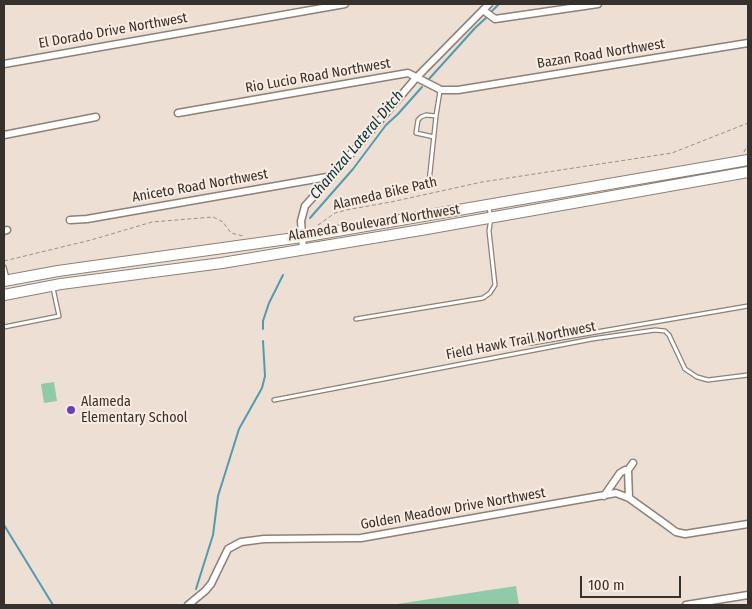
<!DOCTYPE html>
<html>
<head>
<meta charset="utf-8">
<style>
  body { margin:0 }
  #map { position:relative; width:752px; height:609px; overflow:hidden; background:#eedfd4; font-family:"Fira Sans Condensed",sans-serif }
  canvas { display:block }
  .frame { position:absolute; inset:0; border:5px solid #37312d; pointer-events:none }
  .scale { position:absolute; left:580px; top:576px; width:101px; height:22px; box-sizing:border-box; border:2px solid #37312d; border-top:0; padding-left:6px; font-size:15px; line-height:18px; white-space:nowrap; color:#37312d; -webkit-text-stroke:4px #fbece1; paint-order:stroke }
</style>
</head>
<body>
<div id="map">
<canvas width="752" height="609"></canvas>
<div class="frame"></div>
<div class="scale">100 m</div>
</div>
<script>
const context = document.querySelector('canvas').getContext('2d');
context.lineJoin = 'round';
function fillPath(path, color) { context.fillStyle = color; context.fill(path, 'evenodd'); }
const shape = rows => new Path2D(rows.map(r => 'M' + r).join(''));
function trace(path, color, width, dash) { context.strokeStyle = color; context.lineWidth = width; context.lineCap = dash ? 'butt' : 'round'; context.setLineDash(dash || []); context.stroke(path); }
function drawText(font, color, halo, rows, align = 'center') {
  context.font = font + ' "Fira Sans Condensed",sans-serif'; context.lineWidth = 4; context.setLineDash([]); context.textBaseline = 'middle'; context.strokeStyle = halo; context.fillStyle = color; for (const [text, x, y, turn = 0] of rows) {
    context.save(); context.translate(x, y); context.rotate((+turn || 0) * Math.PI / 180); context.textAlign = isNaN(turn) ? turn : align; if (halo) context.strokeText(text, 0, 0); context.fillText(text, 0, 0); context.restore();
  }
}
fillPath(shape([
  [54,382,57,401,44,403,41,384],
  [516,586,519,605,398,605,397,604]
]), '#90caa8');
trace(shape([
  [492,11,499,4],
  [429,79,475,28,487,17],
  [310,218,353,169,386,125,398,114,422,87],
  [263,329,263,321,269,303,283,275],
  [4,525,53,605],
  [196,589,213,535,218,496,239,429,262,388,265,376,263,341]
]), '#529bae', 2);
const service = shape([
  [434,137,416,133,418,120,421,117,426,115,436,116],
  [429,182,436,116,440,91],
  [4,267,7,278],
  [356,319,477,299,483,298,490,293,495,285,489,231,491,218,489,208],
  [4,327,59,316,53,288],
  [522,343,532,343,748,306],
  [274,400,592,339,655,330,665,331,669,335,685,369,697,377,708,380,748,375]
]);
const minor = shape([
  [483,10,495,19,598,4],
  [4,64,345,4],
  [178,113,408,73,441,90,458,90,748,43],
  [4,135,96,117],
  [70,220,87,219,333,176],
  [4,231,7,230],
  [303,249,301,221,305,206,333,175,416,78,489,4],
  [628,470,629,498],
  [604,496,620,473,625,470,628,470,633,463],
  [188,605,205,591,211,584,228,549,241,542,264,539,361,538,616,493,629,498,668,526,676,532,685,534,748,524],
  [686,605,748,595]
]);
const primary = shape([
  [4,281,58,271,302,237,748,160],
  [4,295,61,284,222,263,421,230,748,172]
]);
trace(service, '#8d8076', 5.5);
trace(minor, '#8d8076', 9);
trace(primary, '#8d8076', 12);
trace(shape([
  [744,152,748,144],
  [318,225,335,213,346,210,391,202,482,182,672,153,748,123],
  [4,261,91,240,152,222,213,217,223,222,231,233,243,236]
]), '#998f87', 1, [4, 2.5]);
trace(service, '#fff', 3);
trace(minor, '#fff', 6);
trace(primary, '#fff', 10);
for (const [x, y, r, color] of [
  [71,410,5,"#6b3fb7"]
]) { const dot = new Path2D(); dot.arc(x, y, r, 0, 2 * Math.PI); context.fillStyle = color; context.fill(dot); trace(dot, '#fbece1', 2); }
drawText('14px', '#37312d', '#fbece1', [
  ["El Dorado Drive Northwest",113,31,-10],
  ["Bazan Road Northwest",601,54,-9],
  ["Rio Lucio Road Northwest",318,76,-10],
  ["Aniceto Road Northwest",200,186,-10],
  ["Alameda Bike Path",385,194,-13],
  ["Alameda Boulevard Northwest",374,223,-9],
  ["Field Hawk Trail Northwest",521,341,-11],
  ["Golden Meadow Drive Northwest",453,509,-10]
]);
drawText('14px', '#37312d', '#fbece1', [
  ["Alameda",81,402],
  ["Elementary School",81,418]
], 'left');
drawText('italic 15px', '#00333f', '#fbece1', [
  ["Chamizal Lateral Ditch",357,145,-50]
]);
</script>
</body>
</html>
